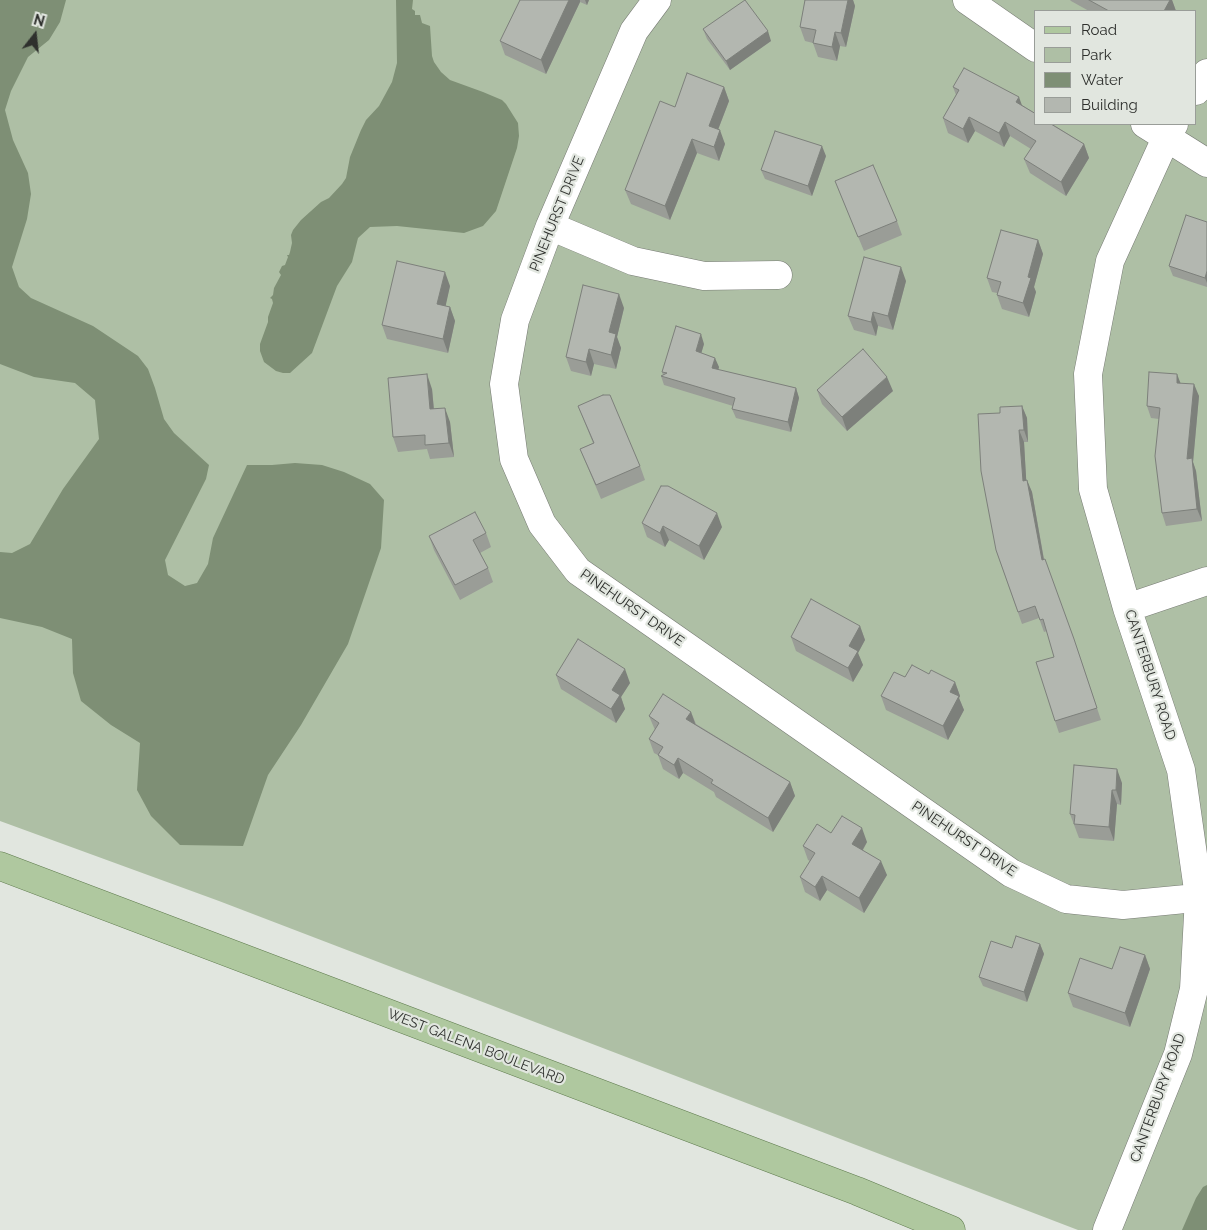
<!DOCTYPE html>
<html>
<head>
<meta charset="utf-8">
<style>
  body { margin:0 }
  #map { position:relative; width:1207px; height:1230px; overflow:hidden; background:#e1e6df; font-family:Raleway,sans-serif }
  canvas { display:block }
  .legend { position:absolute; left:1034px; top:10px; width:162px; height:115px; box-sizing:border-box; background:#e1e6df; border:1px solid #999d98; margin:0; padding:6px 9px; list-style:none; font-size:15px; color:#2e302d }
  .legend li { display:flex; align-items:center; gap:10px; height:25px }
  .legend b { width:25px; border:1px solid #999d98 }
  .north { position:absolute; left:10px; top:10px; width:50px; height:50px; -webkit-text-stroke:4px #e1e6df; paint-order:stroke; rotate:16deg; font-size:14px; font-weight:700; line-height:20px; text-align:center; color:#2e302d }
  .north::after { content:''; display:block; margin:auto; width:18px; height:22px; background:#2e302d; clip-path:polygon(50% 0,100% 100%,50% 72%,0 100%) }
</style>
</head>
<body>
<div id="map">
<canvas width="1207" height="1230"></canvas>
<ul class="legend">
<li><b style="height:6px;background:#afc89f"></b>Road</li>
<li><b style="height:14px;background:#aebfa5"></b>Park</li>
<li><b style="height:14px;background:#7e8f75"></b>Water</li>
<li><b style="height:14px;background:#b3b7b0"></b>Building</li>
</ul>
<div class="north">N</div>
</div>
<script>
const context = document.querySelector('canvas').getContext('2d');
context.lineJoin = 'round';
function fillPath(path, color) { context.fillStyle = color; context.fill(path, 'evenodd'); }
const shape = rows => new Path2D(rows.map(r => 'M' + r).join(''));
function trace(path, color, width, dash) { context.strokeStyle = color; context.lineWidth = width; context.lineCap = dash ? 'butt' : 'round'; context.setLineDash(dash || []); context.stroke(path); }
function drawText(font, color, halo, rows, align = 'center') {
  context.font = font + ' Raleway,sans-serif'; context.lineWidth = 4.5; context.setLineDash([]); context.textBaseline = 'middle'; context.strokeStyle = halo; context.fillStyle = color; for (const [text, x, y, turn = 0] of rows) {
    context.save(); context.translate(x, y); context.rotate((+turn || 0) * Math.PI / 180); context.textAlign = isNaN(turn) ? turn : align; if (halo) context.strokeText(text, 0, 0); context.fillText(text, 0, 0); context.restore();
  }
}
fillPath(shape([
  [0,0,1207,0,1207,1230,1078,1230,219,901,0,821],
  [1036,11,1196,11,1196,124,1036,124]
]), '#aebfa5');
fillPath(shape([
  [0,0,66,0,60,22,49,40,28,57,11,91,5,110,13,140,28,173,31,194,27,219,12,267,19,287,31,298,93,326,138,356,148,369,155,388,164,419,174,433,209,465,206,479,165,560,168,575,185,586,197,583,208,564,213,538,247,465,272,465,295,463,322,465,344,472,370,484,384,500,381,548,348,644,301,725,268,775,243,846,180,845,151,816,137,790,140,743,111,725,81,701,73,673,72,639,42,627,0,618,0,552,12,553,30,544,63,489,99,439,95,400,75,383,34,377,0,364],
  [396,0,413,0,412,9,415,11,415,15,420,15,422,23,430,26,432,56,434,62,441,72,450,80,483,92,502,100,506,104,518,123,519,136,517,148,496,211,483,226,464,233,397,226,370,227,358,238,352,262,337,286,312,353,290,373,283,373,276,371,264,362,260,351,260,344,268,322,268,317,273,303,272,299,270,298,273,295,274,288,281,275,279,272,282,266,285,265,288,257,287,255,289,255,290,252,292,243,291,235,293,230,301,220,321,202,329,198,342,184,346,178,350,157,361,130,366,120,379,106,392,82,397,63],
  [1207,1185,1207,1230,1182,1230,1196,1198,1203,1187]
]), '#7e8f75');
const minor = shape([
  [657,0,634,31,550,226,515,320,504,384,514,459,542,524,578,571,1011,873,1066,899,1123,905,1207,897],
  [967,0,1036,48],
  [1196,91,1207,73],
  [1145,124,1207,163],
  [550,226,633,261,704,276,778,275],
  [1127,608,1207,581],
  [1107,1230,1178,1054,1194,989,1199,897,1181,770,1127,608,1093,489,1088,374,1110,261,1166,138,1174,124]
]);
const major = shape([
  [0,866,857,1191,951,1230]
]);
trace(minor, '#777b74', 29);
trace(major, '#5f7b4e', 29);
trace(minor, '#fff', 28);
trace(major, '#afc89f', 28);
fillPath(shape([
  [520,0,589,0,587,5,580,2,546,74,505,55,500,41],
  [805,0,853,0,855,6,846,47,840,46,837,61,818,57,813,43,805,41,800,27],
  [1070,0,1172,0,1176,11,1089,11,1071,1],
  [703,29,771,41,730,70,707,39],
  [724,87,729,101,718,130,725,144,719,161,697,153,670,220,631,204,625,190,675,107],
  [953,87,1022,105,1084,144,1089,158,1066,196,1030,173,1024,159,1031,149,1010,136,1004,147,975,131,968,143,948,133,943,118,956,95],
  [826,156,812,196,765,179,761,170],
  [835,181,897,221,902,235,864,251],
  [1207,222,1207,287,1173,276,1169,266],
  [1038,240,1043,254,1034,287,1036,292,1029,317,1002,309,997,295,997,293,992,292,987,278],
  [906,281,893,330,878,326,876,336,854,330,848,316],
  [450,286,445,306,450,307,455,321,448,353,387,339,382,325],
  [624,308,617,337,621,348,616,369,594,364,591,376,571,371,566,357],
  [704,344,701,353,719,367,718,370,796,388,799,398,791,432,736,418,732,409,733,406,664,385,661,376,663,375,662,372],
  [1180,383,1199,396,1193,462,1196,471,1202,521,1166,526,1162,513,1159,419,1151,418,1147,406],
  [432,389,434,409,450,422,454,457,430,459,427,449,398,452,393,437],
  [817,390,893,391,847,431,822,404],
  [578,406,640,466,645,480,601,499,580,449,593,443],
  [1022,406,1027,418,1028,442,1024,442,1026,480,1032,492,1044,559,1078,651,1101,720,1059,733,1055,721,1054,657,1047,631,1044,632,1039,618,1022,624,996,550,1000,413],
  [642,523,722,527,704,560,669,540,665,547,647,537],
  [486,533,491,547,480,553,488,568,493,582,460,600,434,550,429,536],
  [860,626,865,640,858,653,863,665,853,682,796,651,791,637],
  [929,674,955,682,960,696,959,698,964,710,948,740,886,710,881,696,905,677],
  [556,675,630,683,621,697,625,709,616,723,561,689],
  [691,712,696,724,790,782,795,796,773,832,716,797,714,792,683,773,679,779,663,769,658,755,654,753,649,739,655,730,649,716],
  [1122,783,1121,805,1117,804,1114,841,1079,838,1070,814],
  [831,833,867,842,863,850,887,875,864,913,827,890,820,901,805,892,800,877,810,861,808,860,803,846],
  [1040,944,1044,954,1027,1002,983,986,979,977,1012,948],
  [1145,955,1150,969,1130,1027,1073,1007,1068,993,1112,969]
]), '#9a9d97');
fillPath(shape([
  [569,0,580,0,580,2,546,74,541,60],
  [585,0,589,0,587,5],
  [848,0,853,0,855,6,846,47,841,33],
  [1170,0,1172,0,1176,11,1164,11],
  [768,31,771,41,730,70,726,61],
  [835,32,840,46,837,61,832,47],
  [724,87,729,101,714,140,709,126],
  [1019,97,1024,111,1016,102],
  [969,117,975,131,968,143,963,129],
  [1005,122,1010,136,1004,147,999,133],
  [720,130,725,144,719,161,714,147],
  [692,139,697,153,670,220,665,206],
  [1084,144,1089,158,1066,196,1061,182],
  [822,146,826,156,812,196,808,186],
  [1038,240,1043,254,1034,287,1036,292,1029,317,1023,303,1028,277],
  [901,267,906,281,893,330,888,316],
  [1207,271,1207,283,1205,278],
  [445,272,450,286,443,318,437,304],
  [619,294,624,308,617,337,621,348,616,369,611,355,609,332],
  [450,307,455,321,448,353,443,339],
  [873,312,878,326,876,336,871,322],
  [701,334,704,344,699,361,696,351],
  [589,349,594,364,591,376,586,362],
  [715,358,719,367,716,378,712,368],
  [427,374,432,389,435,423,430,409],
  [1177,374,1182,387,1177,383],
  [887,377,893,391,847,431,842,417],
  [1194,384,1199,396,1193,462,1196,471,1202,521,1197,509,1187,459],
  [796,388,799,398,791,432,788,422],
  [1022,406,1027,418,1028,442,1024,430],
  [445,408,450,422,454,457,449,443],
  [1019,430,1024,442,1027,493,1023,481],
  [1027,480,1032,492,1046,572,1042,560],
  [717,513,722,527,704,560,699,546],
  [663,526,669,540,665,547,660,533],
  [860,626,865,640,858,653,863,665,853,682,848,668,849,646],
  [625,669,630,683,621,697,625,709,616,723,611,709,612,690],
  [955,682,960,696,959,698,964,710,948,740,943,726,950,692],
  [691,712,696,726,686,719],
  [678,758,683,773,679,779,674,765],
  [1117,769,1122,783,1121,805,1116,790],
  [790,782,795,796,773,832,768,818],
  [1112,790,1117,804,1114,841,1109,827],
  [862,828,867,842,858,858,852,844],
  [881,861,887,875,864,913,859,898],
  [822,876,827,890,820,901,815,887],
  [1040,944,1044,954,1027,1002,1024,992],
  [1145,955,1150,969,1130,1027,1125,1013]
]), '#7d807b');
const building = shape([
  [520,0,569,0,541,60,500,41,520,0],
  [745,0,768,31,726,61,703,29,745,0],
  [805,0,848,0,841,33,835,32,832,47,813,43,816,30,800,27,805,0],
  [1089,0,1170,0,1164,11,1109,11,1089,0],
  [964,68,1019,97,1016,102,1036,114,1036,124,1051,124,1084,144,1061,182,1024,159,1036,141,1005,122,999,133,969,117,963,129,943,118,959,90,953,87,964,68],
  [687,73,724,87,709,126,720,130,714,147,692,139,665,206,625,190,660,101,675,107,687,73],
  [775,131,822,146,808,186,761,170,775,131],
  [873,165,897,221,858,237,835,181,873,165],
  [1186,215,1207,222,1207,271,1205,278,1169,266,1186,215],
  [1001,230,1038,240,1028,277,1031,278,1023,303,997,295,1001,282,987,278,1001,230],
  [864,257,901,267,888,316,873,312,871,322,848,316,864,257],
  [397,261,445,272,437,304,450,307,443,339,382,325,397,261],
  [583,285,619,294,609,332,616,334,611,355,589,349,586,362,566,357,583,285],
  [676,326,701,334,696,351,715,358,712,368,796,388,788,422,732,409,735,398,661,376,667,373,662,372,676,326],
  [863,349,887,377,842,417,817,390,863,349],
  [1149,372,1177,374,1177,383,1194,384,1187,459,1192,458,1197,509,1162,513,1155,456,1160,408,1147,406,1149,372],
  [427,374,430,409,445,408,449,443,425,445,425,435,393,437,388,378,427,374],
  [603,395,610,395,640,466,596,485,580,449,594,443,578,406,603,395],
  [1022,406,1024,430,1019,430,1023,481,1027,480,1042,560,1045,559,1074,639,1097,708,1055,721,1036,662,1054,657,1043,619,1040,620,1035,606,1018,612,996,550,981,471,978,414,1000,413,1000,407,1022,406],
  [661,486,668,486,717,513,699,546,663,526,660,533,642,523,661,486],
  [475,512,486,533,473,540,488,568,455,585,429,536,475,512],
  [811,599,860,626,849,646,858,651,848,668,791,637,811,599],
  [578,639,625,669,612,690,620,695,611,709,556,675,578,639],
  [912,665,929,674,931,670,955,682,950,692,959,696,943,726,881,696,894,672,905,677,912,665],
  [663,694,691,712,686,719,790,782,768,818,711,783,713,780,678,758,674,765,658,755,663,747,649,739,659,723,649,716,663,694],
  [1074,765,1117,769,1116,790,1112,790,1109,827,1074,824,1075,815,1070,814,1074,765],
  [842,816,862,828,852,844,881,861,859,898,822,876,815,887,800,877,815,853,803,846,817,824,831,833,842,816],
  [1016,936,1040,944,1024,992,979,977,991,941,1012,948,1016,936],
  [1120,947,1145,955,1125,1013,1068,993,1080,958,1112,969,1120,947]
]);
fillPath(building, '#b3b7b0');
trace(building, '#7d807b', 1);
drawText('14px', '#2e302d', '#e1e6df', [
  ["PINEHURST DRIVE",557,214,-68],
  ["PINEHURST DRIVE",632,608,35],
  ["CANTERBURY ROAD",1150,675,72],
  ["PINEHURST DRIVE",964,839,34],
  ["WEST GALENA BOULEVARD",476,1047,21],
  ["CANTERBURY ROAD",1158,1098,-70]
]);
</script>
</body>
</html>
